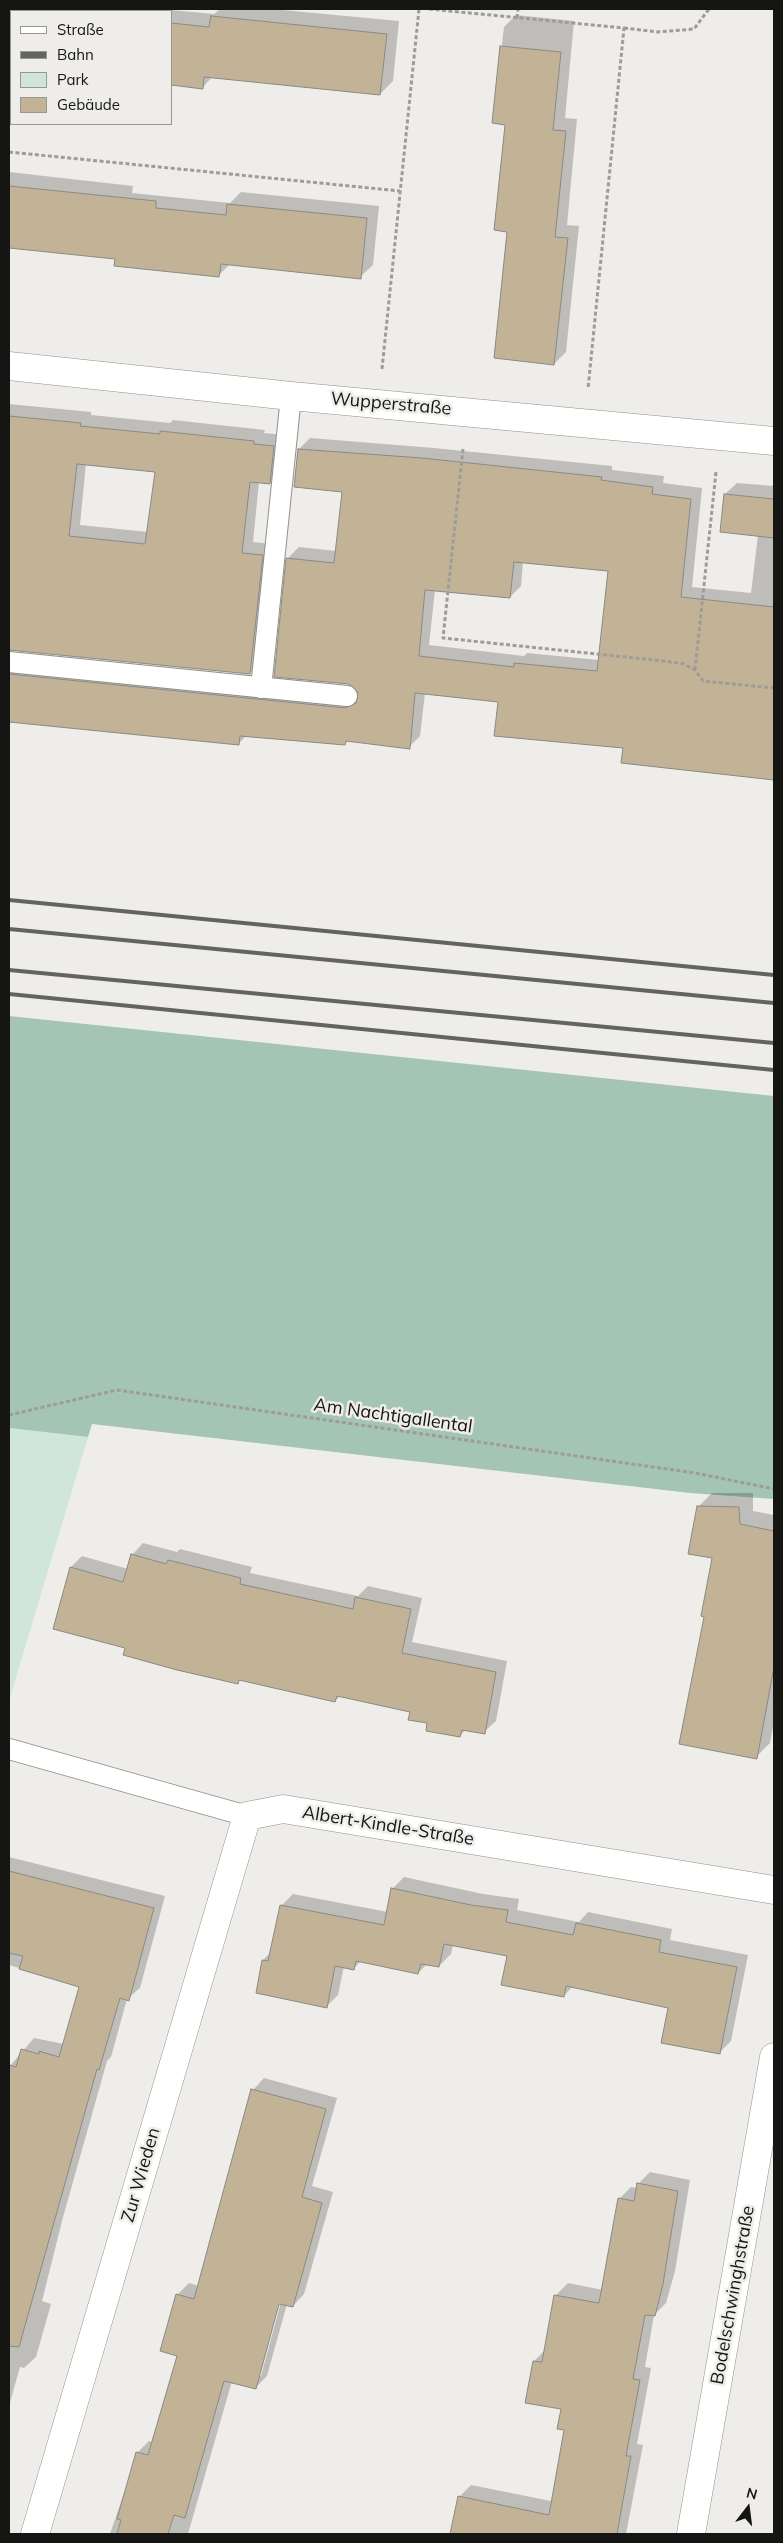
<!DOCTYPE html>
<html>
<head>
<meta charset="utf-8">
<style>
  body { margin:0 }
  #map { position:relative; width:783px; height:2543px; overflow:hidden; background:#eeede9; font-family:Mulish,sans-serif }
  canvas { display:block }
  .frame { position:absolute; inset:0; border:10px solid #151514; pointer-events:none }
  .legend { position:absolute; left:10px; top:10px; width:162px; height:115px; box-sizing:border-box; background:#eeede9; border:1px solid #979794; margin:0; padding:6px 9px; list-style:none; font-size:15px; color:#151514 }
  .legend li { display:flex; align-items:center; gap:10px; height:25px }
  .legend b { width:25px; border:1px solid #979794 }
  .north { position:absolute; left:723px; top:2483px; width:50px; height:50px; -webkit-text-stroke:4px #eeede9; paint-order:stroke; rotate:15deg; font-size:14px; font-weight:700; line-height:20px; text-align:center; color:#151514 }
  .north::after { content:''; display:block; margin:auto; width:18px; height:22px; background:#151514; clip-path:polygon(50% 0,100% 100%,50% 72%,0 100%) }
</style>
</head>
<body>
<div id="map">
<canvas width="783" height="2543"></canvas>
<div class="frame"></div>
<ul class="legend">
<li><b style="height:6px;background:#fff"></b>Straße</li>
<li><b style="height:6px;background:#636361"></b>Bahn</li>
<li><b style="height:14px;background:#d0e6da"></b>Park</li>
<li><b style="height:14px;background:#c2b396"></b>Gebäude</li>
</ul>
<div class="north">N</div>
</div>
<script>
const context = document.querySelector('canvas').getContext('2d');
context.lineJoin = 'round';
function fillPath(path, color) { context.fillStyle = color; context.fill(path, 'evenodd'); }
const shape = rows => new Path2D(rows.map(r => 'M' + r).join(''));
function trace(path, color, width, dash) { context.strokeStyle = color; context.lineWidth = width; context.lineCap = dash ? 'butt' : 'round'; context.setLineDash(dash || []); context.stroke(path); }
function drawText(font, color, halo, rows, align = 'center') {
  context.font = font + ' Mulish,sans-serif'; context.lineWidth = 5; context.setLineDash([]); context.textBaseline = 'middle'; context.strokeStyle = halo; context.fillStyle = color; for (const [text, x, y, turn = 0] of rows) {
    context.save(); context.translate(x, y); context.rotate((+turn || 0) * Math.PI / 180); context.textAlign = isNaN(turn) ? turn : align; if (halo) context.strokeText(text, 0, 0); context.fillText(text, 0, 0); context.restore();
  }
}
fillPath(shape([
  [9,1428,88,1437,9,1701]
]), '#d0e6da');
fillPath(shape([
  [9,1016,774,1096,774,1499,690,1493,92,1424,88,1437,9,1428]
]), '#a4c5b3');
fillPath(shape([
  [9,9,160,9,214,14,220,9,272,9,399,21,393,81,380,94,213,76,203,87,171,84,171,11,11,11,11,68,9,67],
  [516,15,574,21,565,118,577,119,567,225,579,226,566,352,554,364,508,230,506,124,493,122,504,27],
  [9,172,133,186,132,193,230,203,241,192,379,206,373,265,360,277,230,264,219,275,116,258,9,247],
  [9,404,91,412,91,415,170,423,173,420,265,430,264,433,285,435,281,471,270,483,259,482,253,542,273,544,261,662,250,673,9,649],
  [86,463,157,471,148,532,80,525],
  [310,438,434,448,612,466,612,470,664,476,663,483,702,488,692,587,751,593,758,535,725,494,737,483,774,486,774,778,623,762,624,747,499,701,425,693,420,736,409,747,349,740,345,744,247,735,238,744,9,720,9,651,13,660,272,689,360,695,354,685,275,676,288,558,299,547,336,551,344,491,299,449],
  [523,562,609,570,599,660,527,653,524,656,429,645,435,590,510,597,521,586],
  [712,1493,753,1493,753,1511,774,1515,774,1722,770,1743,756,1757,705,1616,713,1557,698,1507],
  [143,1543,177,1552,180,1549,252,1567,250,1573,358,1596,368,1586,422,1598,412,1642,507,1661,496,1721,484,1732,466,1729,460,1736,411,1711,340,1696,335,1701,241,1679,238,1683,126,1647,71,1567,82,1556,128,1569,132,1555],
  [9,1857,165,1896,140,1988,127,1999,111,2057,107,2061,62,2221,42,2301,51,2304,36,2357,24,2368,20,2367,9,2406,9,2067,34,2038,64,2044,81,1986,9,1965],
  [404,1877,483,1894,519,1899,517,1910,579,1922,588,1912,672,1929,670,1940,748,1955,731,2041,719,2053,670,2007,573,1986,564,1996,508,1955,453,1945,451,1954,439,1966,427,1964,418,1973,361,1961,354,1968,344,1966,338,1995,326,2007,263,1960,271,1952,281,1906,293,1894,388,1912,392,1889],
  [264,2078,337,2098,312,2186,333,2192,304,2294,293,2306,287,2304,267,2376,255,2388,232,2381,188,2534,110,2534,138,2452,149,2441,153,2442,178,2355,177,2295,189,2283,199,2286,253,2090],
  [280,2297,282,2298,261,2376,258,2376],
  [650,2172,690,2180,675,2271,666,2303,654,2315,645,2367,651,2368,637,2444,643,2445,626,2534,451,2534,459,2497,471,2485,551,2501,554,2499,566,2429,562,2408,534,2361,546,2349,556,2295,568,2283,603,2290,619,2199,631,2187,637,2188,638,2184]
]), '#0003');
const building = shape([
  [211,16,387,34,380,95,204,77,203,89,171,85,171,23,209,27,211,16],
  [500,46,561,52,553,130,566,131,555,237,568,238,554,365,494,358,507,232,494,230,505,125,492,123,500,46],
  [9,186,156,201,156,208,226,215,227,204,367,218,361,279,221,264,219,277,114,266,115,259,9,248,9,186],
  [9,416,81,423,80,426,160,434,160,431,254,441,254,444,274,446,270,484,250,482,242,553,263,555,250,674,9,650,9,416],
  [77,464,155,472,145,544,69,536,77,464],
  [298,449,422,458,602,477,601,480,653,487,652,494,691,499,681,597,774,607,774,780,621,763,623,748,494,736,498,702,415,693,410,749,346,741,345,745,240,736,239,745,9,722,9,674,346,708,356,703,358,692,349,684,274,677,286,558,334,563,342,492,294,487,298,449],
  [514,562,608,571,597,671,514,663,514,667,419,656,425,590,510,598,514,562],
  [724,494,774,499,774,538,720,532,724,494],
  [697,1506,739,1507,740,1524,774,1531,774,1667,757,1759,679,1744,704,1617,701,1616,712,1558,688,1554,697,1506],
  [131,1554,166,1564,168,1560,241,1578,240,1584,353,1609,355,1597,411,1609,402,1653,496,1672,485,1734,462,1730,460,1737,426,1731,427,1723,408,1720,410,1712,337,1696,335,1702,239,1680,238,1684,177,1670,123,1655,125,1648,53,1629,70,1567,123,1582,131,1554],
  [9,1871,154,1908,129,2001,120,1998,99,2070,97,2069,19,2347,9,2346,9,2065,16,2067,21,2049,39,2054,39,2051,59,2057,79,1987,19,1969,23,1956,9,1953,9,1871],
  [391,1888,471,1905,508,1910,506,1922,573,1935,576,1923,661,1940,659,1952,737,1967,720,2054,661,2043,668,2008,566,1986,564,1997,501,1985,507,1956,444,1944,439,1967,421,1964,418,1974,356,1961,354,1970,335,1966,327,2008,256,1993,262,1960,268,1961,280,1905,384,1925,391,1888],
  [251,2089,326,2109,302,2197,322,2203,293,2307,279,2304,256,2389,224,2381,185,2518,174,2515,168,2534,117,2534,121,2520,117,2519,136,2452,148,2455,177,2356,160,2351,176,2294,194,2299,251,2089],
  [637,2183,678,2191,663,2284,655,2316,645,2315,633,2379,640,2380,626,2456,631,2456,617,2534,450,2534,458,2496,549,2515,564,2430,557,2429,561,2409,525,2403,533,2361,542,2362,554,2295,599,2303,618,2198,634,2201,637,2183]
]);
fillPath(building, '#c2b396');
trace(building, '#8a8885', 1);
const lane = shape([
  [9,662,347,696],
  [261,688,291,396],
  [9,1749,247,1816]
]);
const street = shape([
  [9,366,291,396,774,441],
  [35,2534,247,1816,283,1809,774,1890],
  [691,2534,774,2057]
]);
trace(lane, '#918f8c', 22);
trace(street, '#918f8c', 29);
trace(shape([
  [429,9,624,28,588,389],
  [517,18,518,9],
  [624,28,658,32,694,29,709,9],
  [9,152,400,191],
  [382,369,419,9],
  [463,449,443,638,664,661,684,664,695,670,703,681,774,688],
  [695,670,716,472],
  [9,1415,117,1390,695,1473,774,1489]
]), '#9d9c99', 3, [4, 2.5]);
trace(lane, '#fff', 20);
trace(street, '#fff', 28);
trace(shape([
  [9,900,774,975],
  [9,929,774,1003],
  [9,970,774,1043],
  [9,994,774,1070]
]), '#636361', 4);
drawText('18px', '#151514', '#eeede9', [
  ["Wupperstraße",391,404,5],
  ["Am Nachtigallental",393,1416,8],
  ["Albert-Kindle-Straße",388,1826,9],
  ["Zur Wieden",141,2175,-74],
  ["Bodelschwinghstraße",733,2295,-80]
]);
</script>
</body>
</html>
